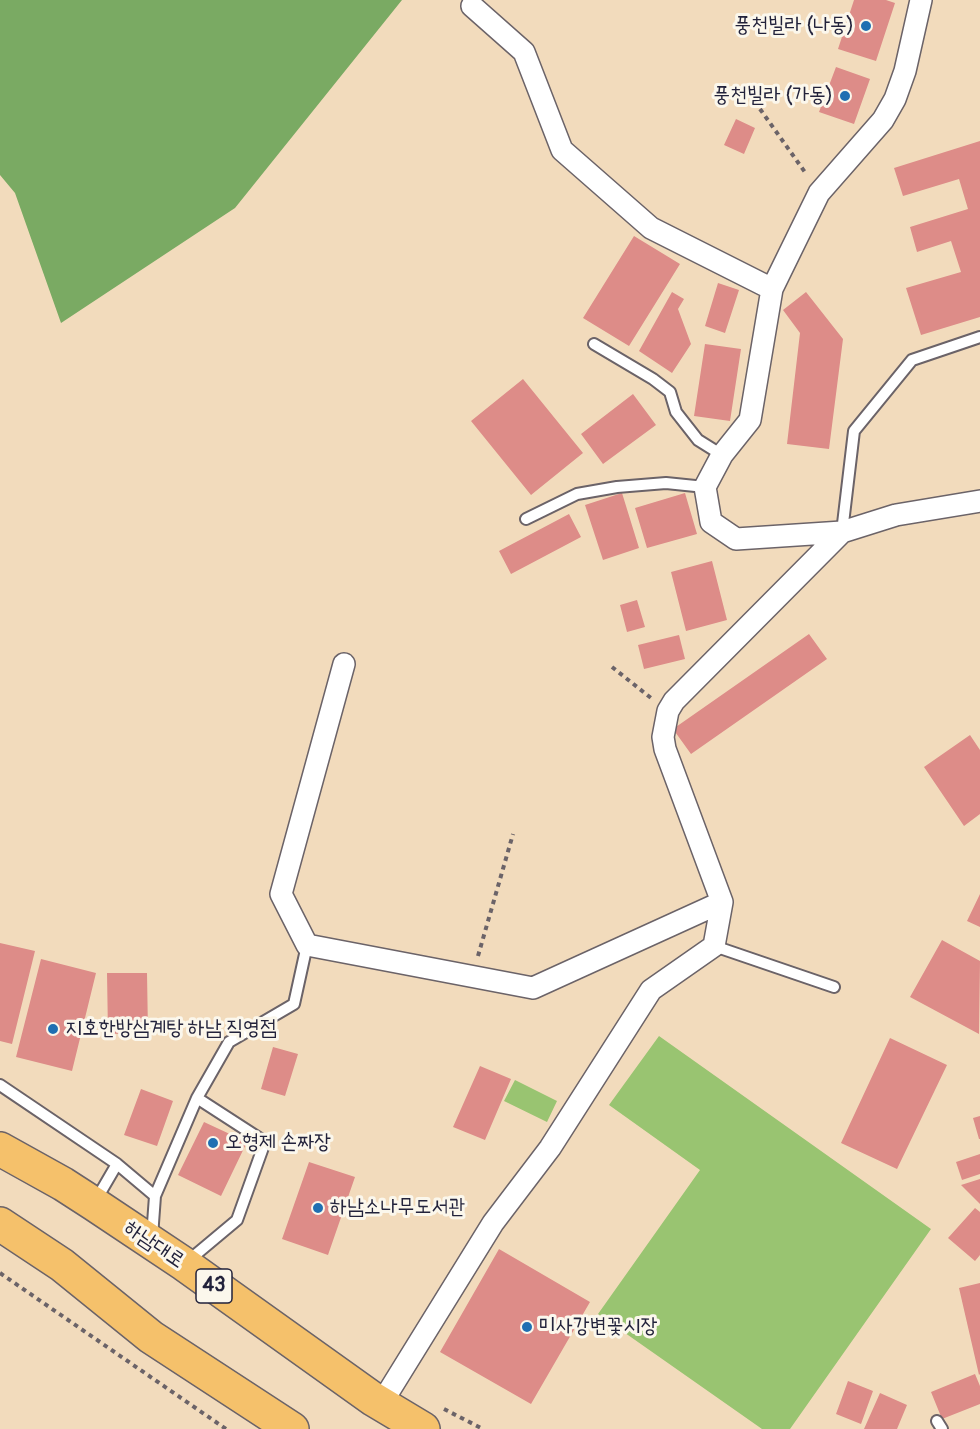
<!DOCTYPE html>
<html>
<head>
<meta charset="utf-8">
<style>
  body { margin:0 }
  canvas { display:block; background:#f2dbbc }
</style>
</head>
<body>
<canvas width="980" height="1429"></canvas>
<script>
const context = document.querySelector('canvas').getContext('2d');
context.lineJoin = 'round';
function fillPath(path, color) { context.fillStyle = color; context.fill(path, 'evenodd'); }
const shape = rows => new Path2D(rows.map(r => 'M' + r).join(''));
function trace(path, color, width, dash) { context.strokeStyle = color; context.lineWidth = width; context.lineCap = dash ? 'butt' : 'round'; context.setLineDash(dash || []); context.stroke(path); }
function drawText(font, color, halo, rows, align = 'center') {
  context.font = font + ' Pangolin,"Poor Story",sans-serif'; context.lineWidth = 6; context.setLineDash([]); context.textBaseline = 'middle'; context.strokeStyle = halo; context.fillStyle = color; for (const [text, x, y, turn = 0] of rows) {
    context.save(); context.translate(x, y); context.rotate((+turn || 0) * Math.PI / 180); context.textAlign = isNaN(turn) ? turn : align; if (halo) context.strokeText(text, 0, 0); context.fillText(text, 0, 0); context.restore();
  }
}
fillPath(shape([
  [659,1036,931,1229,790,1429,762,1429,598,1314,700,1170,609,1105],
  [515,1080,557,1101,547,1122,504,1101]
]), '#99c471');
fillPath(shape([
  [0,0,402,0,235,208,61,323,15,193,0,175]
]), '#7aaa63');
fillPath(shape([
  [854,0,886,0,895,3,876,61,838,49],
  [836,67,870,79,854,124,819,112],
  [736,119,755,128,744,154,724,145],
  [980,141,980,317,921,335,906,288,961,272,951,241,917,252,910,227,968,209,959,179,903,196,894,168],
  [634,236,680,264,629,346,583,318],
  [718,283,739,290,725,333,705,326],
  [672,292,684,299,678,309,691,344,672,373,639,351],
  [806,292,843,339,829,449,787,444,800,333,783,310],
  [705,344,741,349,730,421,694,416],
  [523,379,583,453,531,495,471,421],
  [633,394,656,425,603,464,581,434],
  [622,493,639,548,603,560,585,505],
  [685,493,697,534,647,548,635,508],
  [569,514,581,537,511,574,499,551],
  [712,561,727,620,686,631,671,572],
  [637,600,645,627,627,632,620,605],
  [809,634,827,659,691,754,673,729],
  [679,635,685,659,644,669,638,645],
  [970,735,980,750,980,814,964,826,924,767],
  [980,894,980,927,967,921],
  [942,940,980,961,979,1034,910,997],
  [0,943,35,951,12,1044,0,1041],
  [41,959,96,973,72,1071,16,1057],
  [107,973,147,973,148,1033,108,1034],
  [890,1038,947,1065,897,1169,841,1143],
  [273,1047,298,1054,285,1096,261,1089],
  [480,1066,511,1079,485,1140,453,1127],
  [141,1089,173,1101,157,1146,124,1135],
  [980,1116,980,1139,979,1139,973,1118],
  [204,1122,247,1142,221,1196,178,1175],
  [980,1154,980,1174,962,1180,956,1162],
  [309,1162,355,1177,328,1255,282,1239],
  [980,1179,980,1204,961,1185],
  [975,1208,980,1212,980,1255,975,1261,948,1238],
  [499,1249,590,1302,531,1404,440,1352],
  [980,1283,980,1374,979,1375,959,1288],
  [975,1374,980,1386,980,1404,942,1419,931,1392],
  [848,1381,873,1391,861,1424,836,1414],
  [880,1393,907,1405,897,1429,864,1429]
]), '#dd8c88');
const service = shape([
  [594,344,653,379,670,392,676,412,698,440,722,455],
  [526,519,577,494,617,487,666,483,705,487],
  [842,532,854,431,912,360,980,337],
  [714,946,834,987],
  [0,1085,117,1164,155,1196],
  [96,1200,117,1164],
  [152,1237,155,1196,197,1098,229,1042,294,1004,307,945],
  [188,1261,237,1220,265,1142,197,1098],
  [937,1421,942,1429]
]);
const minor = shape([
  [921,0,905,71,895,99,883,120,819,193,772,289,750,420,722,455,705,487,711,522,736,539,842,532,896,515,980,501],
  [472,6,524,52,562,150,651,228,772,289],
  [344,664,281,894,307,945,533,988,722,902],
  [381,1404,493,1223,550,1148,651,990,714,946,722,902,665,749,663,737,668,711,674,701,842,532]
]);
const primary = shape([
  [0,1149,63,1184,94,1204,184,1264,373,1399,423,1429],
  [0,1224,62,1265,151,1337,292,1429]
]);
trace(service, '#6b6368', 14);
trace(minor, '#6b6368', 24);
trace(primary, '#6b6368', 36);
trace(shape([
  [760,109,807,175],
  [612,667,651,698],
  [478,956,513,834],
  [0,1273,226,1429],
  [444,1409,483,1429]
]), '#6b6368', 4, [4.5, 4.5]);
trace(service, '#fff', 10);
trace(minor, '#fff', 21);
trace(primary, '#f5c16b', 33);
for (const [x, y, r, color] of [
  [866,26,6,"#1f6fb2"],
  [845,96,6,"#1f6fb2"],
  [53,1029,6,"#1f6fb2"],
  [213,1143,6,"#1f6fb2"],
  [318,1208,6,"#1f6fb2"],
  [527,1327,6,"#1f6fb2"]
]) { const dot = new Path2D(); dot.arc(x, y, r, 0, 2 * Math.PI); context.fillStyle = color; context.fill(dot); trace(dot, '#fbf7ec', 2); }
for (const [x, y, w] of [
  [214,1286,36]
]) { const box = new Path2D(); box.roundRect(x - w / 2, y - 17, w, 34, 4.5); context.fillStyle = '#fbf7ec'; context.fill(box); trace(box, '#22223b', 1.5); }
drawText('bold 20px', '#22223b', null, [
  ["43",214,1286]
]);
drawText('21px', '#22223b', '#fbf7ec', [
  ["풍천빌라 (나동)",854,26,"right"],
  ["풍천빌라 (가동)",833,96,"right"],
  ["지호한방삼계탕 하남 직영점",65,1029],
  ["오형제 손짜장",225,1143],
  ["하남소나무도서관",330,1208],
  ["미사강변꽃시장",539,1327]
], 'left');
drawText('21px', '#22223b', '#fbf7ec', [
  ["하남대로",154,1245,34]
]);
</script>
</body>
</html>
